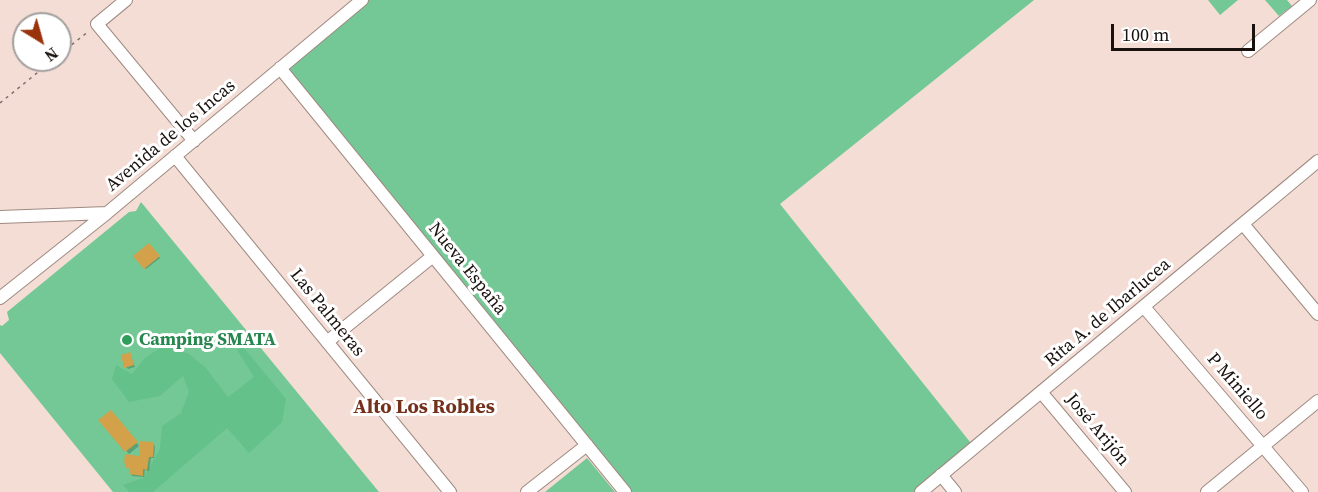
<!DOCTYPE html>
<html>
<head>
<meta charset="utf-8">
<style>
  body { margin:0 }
  #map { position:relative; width:1318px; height:492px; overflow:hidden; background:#f4ddd5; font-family:"Source Serif 4",serif }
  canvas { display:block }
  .north { position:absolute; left:12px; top:12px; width:60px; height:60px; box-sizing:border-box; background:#fff; border:2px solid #a3a09f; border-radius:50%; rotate:143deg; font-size:16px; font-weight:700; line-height:24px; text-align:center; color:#18110e }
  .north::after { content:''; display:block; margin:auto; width:21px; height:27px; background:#99330c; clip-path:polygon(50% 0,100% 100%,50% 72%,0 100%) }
  .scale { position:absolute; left:1111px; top:24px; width:144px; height:27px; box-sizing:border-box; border:3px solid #18110e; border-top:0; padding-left:8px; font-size:18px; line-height:21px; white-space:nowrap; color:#18110e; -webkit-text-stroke:4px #fff; paint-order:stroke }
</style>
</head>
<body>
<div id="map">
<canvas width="1318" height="492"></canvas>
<div class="north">N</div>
<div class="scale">100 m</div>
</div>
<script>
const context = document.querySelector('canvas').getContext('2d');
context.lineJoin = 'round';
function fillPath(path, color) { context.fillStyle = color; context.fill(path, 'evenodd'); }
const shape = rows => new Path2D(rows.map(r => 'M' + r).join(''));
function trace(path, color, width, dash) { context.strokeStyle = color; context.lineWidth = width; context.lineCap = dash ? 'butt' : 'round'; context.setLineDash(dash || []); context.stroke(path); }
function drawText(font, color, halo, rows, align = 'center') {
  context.font = font + ' "Source Serif 4",serif'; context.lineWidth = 6; context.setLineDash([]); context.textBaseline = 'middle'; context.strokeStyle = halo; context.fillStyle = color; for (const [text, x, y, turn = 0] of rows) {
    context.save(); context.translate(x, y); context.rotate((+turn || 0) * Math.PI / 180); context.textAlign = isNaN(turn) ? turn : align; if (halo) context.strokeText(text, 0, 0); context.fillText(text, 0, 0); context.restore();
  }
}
fillPath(shape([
  [362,0,1034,0,780,204,974,447,921,492,625,492,280,68],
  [1208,0,1238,0,1220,15],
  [1265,0,1287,0,1292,6,1279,16],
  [141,202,379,492,113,492,0,353,0,325,2,326,9,320,7,312,129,212,136,211],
  [587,458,615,492,545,492]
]), '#74c895');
fillPath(shape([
  [165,345,189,354,205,367,228,397,254,377,237,350,243,347,286,399,282,422,249,453,227,428,153,492,129,492,123,485,143,478,160,449,162,426,181,413,189,392,183,376,160,396,129,402,112,379,116,365,132,374,146,357]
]), '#64c18a');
fillPath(shape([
  [149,245,160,258,146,269,136,256],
  [130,354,135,367,128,369,126,367],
  [114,415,139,446,129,454,100,420],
  [153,444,155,446,154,458,151,458,149,471,145,470,144,477,132,476,131,469,127,467,141,458]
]), '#0003');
fillPath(shape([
  [149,243,160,256,144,269,133,256],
  [130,352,134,365,124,368,121,355],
  [111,410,138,442,125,452,98,420],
  [140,441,154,442,153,457,149,457,147,470,143,469,143,476,129,474,129,468,125,468,126,463,124,463,125,454,139,456]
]), '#d2a149');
const minor = shape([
  [126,0,97,24,194,141],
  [1248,51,1310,0],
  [280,68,625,492],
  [175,156,450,492],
  [0,217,107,213],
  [1243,224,1318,314],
  [0,298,107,213,362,0],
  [1144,307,1302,492],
  [327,342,433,256],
  [1041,392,1125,492],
  [941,475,955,492],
  [527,492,587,445],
  [921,492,1318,161],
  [1207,492,1318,401]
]);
trace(minor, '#9f8a82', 14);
trace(shape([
  [60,54,89,31],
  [0,103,53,60]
]), '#7d6f6a', 1.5, [3, 4.5]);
trace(minor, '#fff', 12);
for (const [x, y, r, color] of [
  [127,340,6,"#2e9e5b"]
]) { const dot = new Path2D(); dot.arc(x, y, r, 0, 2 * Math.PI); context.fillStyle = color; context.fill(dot); trace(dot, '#fff', 2); }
drawText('18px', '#18110e', '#fff', [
  ["Avenida de los Incas",171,136,-40],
  ["Nueva España",467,269,51],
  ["Las Palmeras",327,313,51],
  ["Rita A. de Ibarlucea",1108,313,-40],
  ["P Miniello",1237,387,49],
  ["José Arijón",1097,430,50]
]);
drawText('bold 18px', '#27864d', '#fff', [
  ["Camping SMATA",139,340]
], 'left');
drawText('bold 20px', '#73301b', '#fff', [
  ["Alto Los Robles",424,408]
]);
</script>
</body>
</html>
